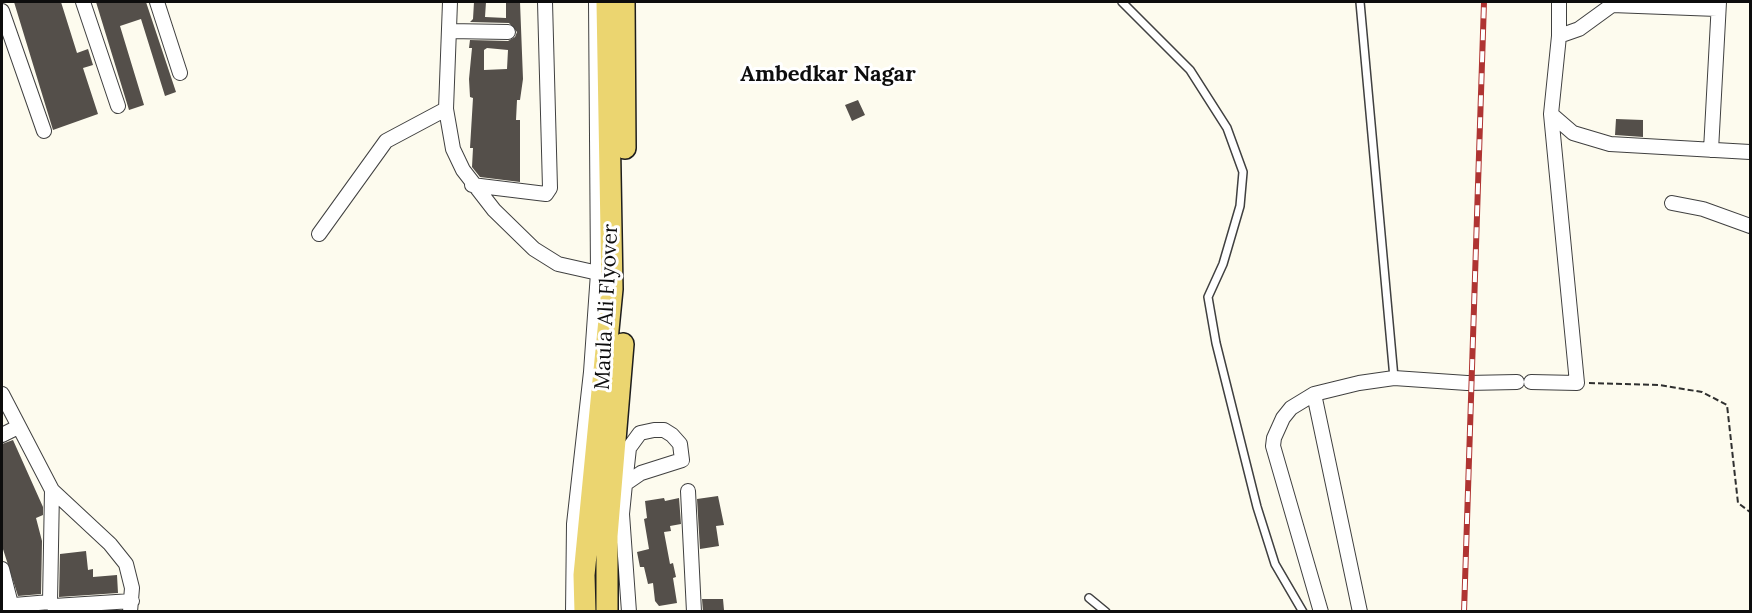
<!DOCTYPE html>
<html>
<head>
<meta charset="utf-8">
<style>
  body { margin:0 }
  #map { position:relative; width:1752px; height:613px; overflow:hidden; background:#fdfbee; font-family:Lora,serif }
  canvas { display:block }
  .frame { position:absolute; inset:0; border:3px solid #0d0d0d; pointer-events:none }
</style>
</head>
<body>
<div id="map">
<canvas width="1752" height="613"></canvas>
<div class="frame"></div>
</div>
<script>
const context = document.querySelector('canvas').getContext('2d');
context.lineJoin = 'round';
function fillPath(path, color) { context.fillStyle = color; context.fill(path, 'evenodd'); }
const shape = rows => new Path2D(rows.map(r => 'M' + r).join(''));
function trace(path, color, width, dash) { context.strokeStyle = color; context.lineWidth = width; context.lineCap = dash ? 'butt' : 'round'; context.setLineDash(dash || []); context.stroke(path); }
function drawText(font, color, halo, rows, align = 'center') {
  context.font = font + ' Lora,serif'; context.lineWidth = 6; context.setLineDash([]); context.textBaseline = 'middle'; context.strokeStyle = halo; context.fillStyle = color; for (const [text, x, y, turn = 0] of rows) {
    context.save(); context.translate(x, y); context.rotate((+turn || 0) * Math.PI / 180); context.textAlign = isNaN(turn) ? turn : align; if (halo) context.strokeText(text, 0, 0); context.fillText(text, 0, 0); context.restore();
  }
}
fillPath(shape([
  [14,2,61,2,77,53,88,49,93,65,83,68,98,114,53,130],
  [96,2,146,2,176,92,165,96,141,19,120,26,144,105,129,110],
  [474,2,486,2,485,17,506,18,506,2,520,2,523,79,520,100,517,100,516,120,520,120,520,182,480,177,472,167,473,148,470,148,473,98,470,97,469,79,472,48,469,48,470,40,508,41,515,37,517,32,509,23,470,22,473,19],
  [487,48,508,50,507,69,484,70,484,50],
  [858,100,865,115,852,121,845,105],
  [1616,119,1643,120,1643,137,1615,135],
  [13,440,43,507,43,515,36,518,42,541,41,594,18,596,2,546,2,444],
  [718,496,724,525,716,526,719,546,700,549,697,499],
  [664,498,665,501,679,498,681,524,670,526,671,531,664,532,670,564,673,563,676,577,673,578,677,603,659,606,655,601,653,583,648,584,644,567,640,567,637,552,649,549,644,519,647,518,645,501],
  [86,551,88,570,93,569,93,577,117,575,118,593,59,597,60,554],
  [702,599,723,599,724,610,703,612]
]), '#544f4a');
const lane = shape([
  [1122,2,1190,70,1227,128,1243,172,1240,206,1223,264,1208,297,1216,343,1257,507,1275,564,1303,612],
  [1360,2,1394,378],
  [1089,598,1106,612]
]);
const street = shape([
  [83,2,118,106],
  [157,2,180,73],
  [450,2,446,109,453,149,463,170,494,210,534,249,558,264,598,273],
  [2,11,44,131],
  [449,31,508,32],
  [1559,36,1579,29,1612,5,1717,9],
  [1551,114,1573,133,1610,144,1750,152],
  [1711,150,1719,2],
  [472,185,546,194,550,188,545,2],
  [1672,203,1703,209,1750,226],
  [319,234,386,141,446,109],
  [1531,382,1577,383,1551,114,1559,36,1559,2],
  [2,394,52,490,110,544,126,564,132,588,130,612],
  [1314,394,1360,612],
  [2,435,18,427],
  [625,484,641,473,682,460,680,444,672,435,664,430,654,430,640,433,629,448,625,484,622,514,629,612],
  [688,491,694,612],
  [2,569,11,604],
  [50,602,52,490],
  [2,606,50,602,54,606,132,601],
  [573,612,574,524,591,372,598,273,596,2],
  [1321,612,1273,446,1274,438,1283,418,1291,408,1314,394,1359,383,1394,378,1467,383,1517,382]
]);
const primary = shape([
  [624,2,625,148],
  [585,612,584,575,612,289,607,2],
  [607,612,607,536,623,344]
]);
trace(lane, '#404040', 10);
trace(street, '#404040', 16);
trace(primary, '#1e1e1e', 24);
trace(shape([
  [1589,383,1659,385,1702,392,1727,405,1738,503,1750,512]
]), '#2f2f2f', 2, [6, 3]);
trace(lane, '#fff', 7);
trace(street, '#fff', 14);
trace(primary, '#ebd570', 21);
const rail = shape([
  [1464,612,1484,2]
]);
trace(rail, '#af3432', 6);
trace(rail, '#fff', 4, [11]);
drawText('21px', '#0d0d0d', '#fff', [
  ["Maula Ali Flyover",607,307,-87]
]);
drawText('bold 22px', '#0d0d0d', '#fff', [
  ["Ambedkar Nagar",828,75]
]);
</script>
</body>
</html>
